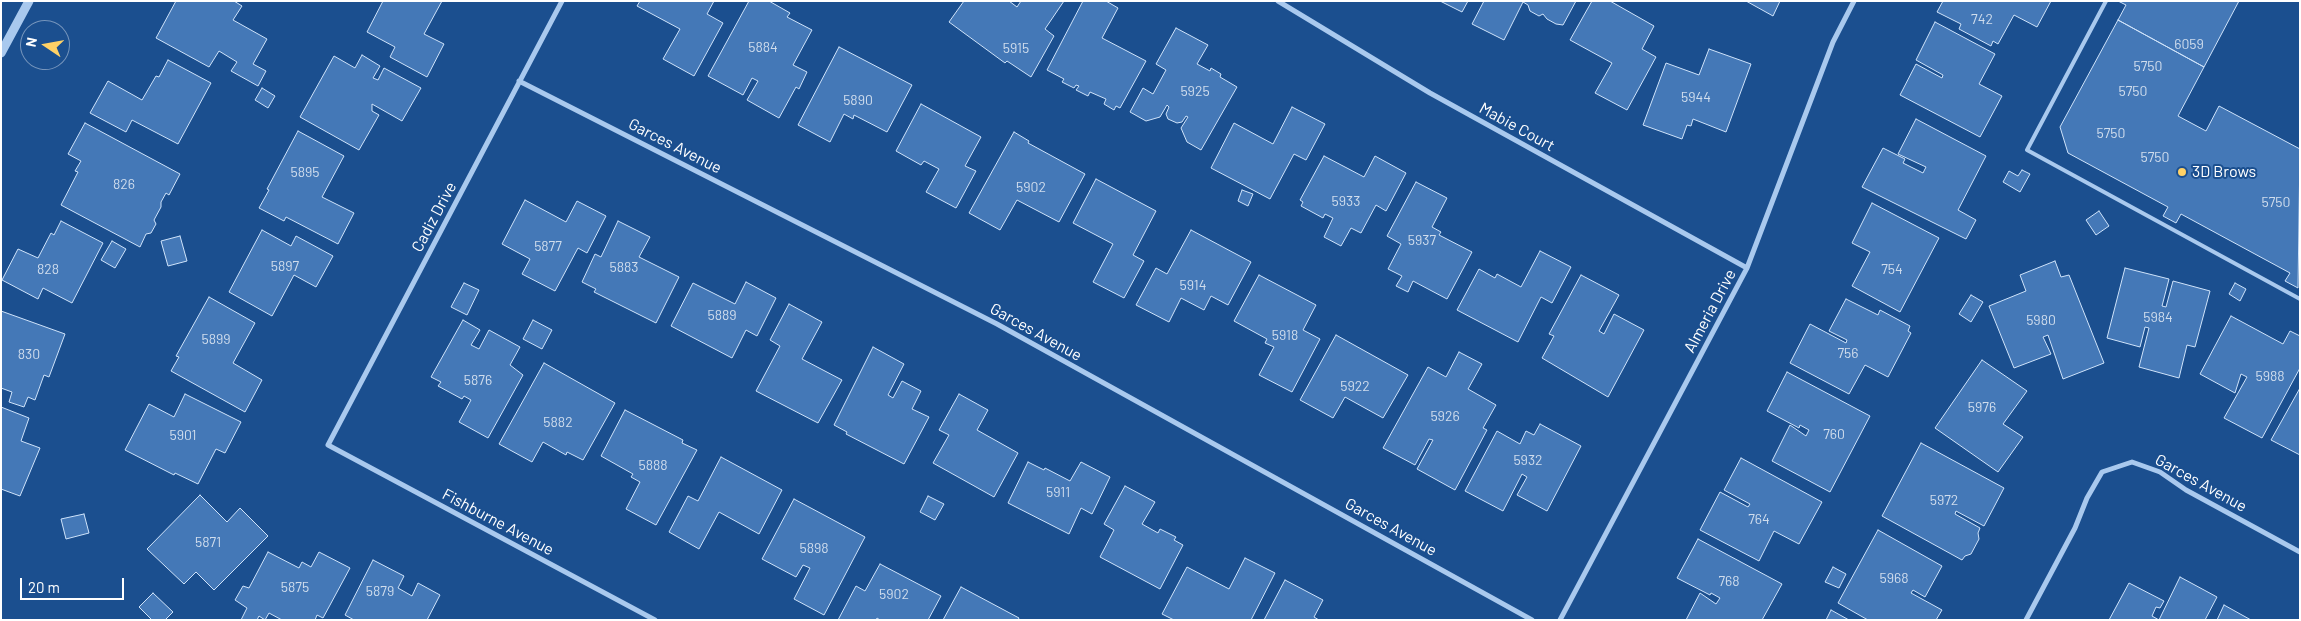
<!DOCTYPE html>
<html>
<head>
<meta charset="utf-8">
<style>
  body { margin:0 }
  #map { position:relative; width:2301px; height:621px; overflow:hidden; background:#1b4f8f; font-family:Barlow,sans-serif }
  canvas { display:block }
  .frame { position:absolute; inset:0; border:2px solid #fff; pointer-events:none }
  .north { position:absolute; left:20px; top:20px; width:50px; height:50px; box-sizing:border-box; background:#1b4f8f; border:1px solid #7695bc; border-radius:50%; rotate:282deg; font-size:14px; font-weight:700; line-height:20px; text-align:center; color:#fff }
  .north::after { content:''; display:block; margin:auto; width:18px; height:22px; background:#ffd166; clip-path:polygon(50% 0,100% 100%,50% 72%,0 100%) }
  .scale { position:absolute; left:20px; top:578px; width:104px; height:22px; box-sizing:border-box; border:2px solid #fff; border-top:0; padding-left:6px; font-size:15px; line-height:18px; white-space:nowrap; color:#fff; -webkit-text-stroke:4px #1b4f8f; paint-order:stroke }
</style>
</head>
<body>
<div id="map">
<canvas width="2301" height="621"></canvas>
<div class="frame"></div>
<div class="north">N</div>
<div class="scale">20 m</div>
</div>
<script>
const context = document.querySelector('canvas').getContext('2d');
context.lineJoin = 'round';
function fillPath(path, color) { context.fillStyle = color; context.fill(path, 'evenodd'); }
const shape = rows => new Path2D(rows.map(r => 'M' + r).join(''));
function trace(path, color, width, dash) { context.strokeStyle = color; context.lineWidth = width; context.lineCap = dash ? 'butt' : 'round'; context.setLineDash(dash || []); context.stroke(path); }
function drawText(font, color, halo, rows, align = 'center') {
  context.font = font + ' Barlow,sans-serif'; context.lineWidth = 4; context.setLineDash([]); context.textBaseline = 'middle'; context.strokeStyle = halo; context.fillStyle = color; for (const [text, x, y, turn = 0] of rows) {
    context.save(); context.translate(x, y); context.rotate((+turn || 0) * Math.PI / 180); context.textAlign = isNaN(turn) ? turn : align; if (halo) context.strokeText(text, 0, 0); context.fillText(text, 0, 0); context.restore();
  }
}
const building = shape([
  [176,1,234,1,242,6,233,20,267,39,253,64,266,71,258,86,231,71,237,62,219,51,209,67,156,38,176,1],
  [383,1,442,1,424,34,444,44,427,77,390,57,395,47,367,32,383,1],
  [640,1,714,1,707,14,723,23,694,76,663,59,680,29,637,6,640,1],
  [749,1,769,1,790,13,787,17,812,30,793,65,807,72,799,89,796,87,779,118,747,100,758,81,752,78,743,95,708,76,749,1],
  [964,1,1009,1,1017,7,1021,1,1064,1,1045,29,1054,36,1031,77,1007,61,1005,63,949,22,964,1],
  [1083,1,1106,1,1118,8,1102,38,1146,61,1120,108,1116,106,1114,110,1104,104,1106,99,1090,92,1088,96,1076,90,1079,86,1076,85,1074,88,1062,82,1064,79,1047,70,1083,1],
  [1440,1,1468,1,1462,12,1440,1],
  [1484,1,1576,1,1563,25,1556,24,1547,19,1543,14,1539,16,1530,11,1528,5,1523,2,1504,40,1472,24,1484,1],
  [1592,1,1610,1,1654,26,1642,49,1656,57,1627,110,1595,93,1612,63,1570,40,1592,1],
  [1746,1,1780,1,1773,16,1746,1],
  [1943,1,2051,1,2037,27,2014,15,1998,44,1993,41,1991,46,1959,29,1961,24,1937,12,1943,1],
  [2239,1,2204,67,2118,20,2126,5,2118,1,2239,1],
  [2118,20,2204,67,2178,116,2206,131,2219,106,2300,149,2298,288,2285,281,2290,273,2181,214,2176,223,2163,216,2168,207,2068,153,2060,127,2118,20],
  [1935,22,1995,54,1979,84,2002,96,1980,137,1900,95,1916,64,1942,78,1943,75,1916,60,1935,22],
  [1176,28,1208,45,1197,64,1210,71,1211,68,1221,74,1220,77,1237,87,1201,150,1187,142,1181,128,1188,117,1186,116,1182,122,1177,123,1168,119,1166,114,1169,107,1167,105,1160,117,1146,121,1130,112,1143,88,1153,94,1166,70,1156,64,1176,28],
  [839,47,912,85,887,132,854,115,853,119,844,114,830,142,798,125,839,47],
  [1709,49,1751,64,1726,132,1693,119,1691,126,1687,125,1682,139,1643,125,1666,63,1699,75,1709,49],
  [362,55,380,66,373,78,378,80,384,68,421,88,402,121,372,104,372,111,379,115,359,150,300,117,334,56,355,68,362,55],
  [168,60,211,83,178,144,132,120,126,132,90,113,108,81,142,100,156,76,159,77,168,60],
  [262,88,275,96,268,108,255,100,262,88],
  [921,104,981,137,965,166,976,171,956,208,926,192,939,169,924,161,921,165,896,151,921,104],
  [1292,107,1325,124,1306,160,1294,154,1270,199,1211,168,1234,123,1273,144,1292,107],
  [1916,119,1986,156,1958,210,1976,220,1966,239,1862,187,1883,148,1905,159,1903,163,1923,173,1926,167,1898,154,1916,119],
  [85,123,180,174,169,195,166,193,161,202,161,207,154,220,156,224,151,233,146,234,140,247,61,205,78,172,75,171,81,161,68,154,85,123],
  [298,131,344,156,322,197,354,213,338,244,286,217,284,221,259,208,269,190,267,189,298,131],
  [1014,132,1029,141,1028,143,1085,174,1059,222,1017,200,1000,230,969,213,1014,132],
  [1324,156,1364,177,1375,156,1406,173,1386,211,1376,205,1361,233,1351,228,1341,246,1324,237,1333,218,1325,214,1323,218,1301,206,1303,202,1300,200,1324,156],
  [2022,170,2030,174,2020,192,2003,182,2009,171,2018,176,2022,170],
  [1096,179,1156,211,1133,255,1144,261,1124,298,1093,282,1113,244,1073,223,1096,179],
  [1416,182,1447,198,1432,227,1441,232,1439,235,1472,252,1447,299,1413,281,1408,292,1396,286,1402,276,1388,269,1401,244,1387,236,1416,182],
  [1242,190,1253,194,1248,206,1238,201,1242,190],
  [525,200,566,222,577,201,606,216,587,253,578,248,555,291,522,274,530,259,502,244,525,200],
  [1872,203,1939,238,1900,312,1852,286,1870,252,1852,243,1872,203],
  [2099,211,2109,226,2096,235,2086,220,2099,211],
  [61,221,103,243,72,303,43,288,38,299,2,280,18,249,38,258,51,233,54,235,61,221],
  [618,221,650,237,639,257,679,277,656,323,594,292,596,289,582,282,595,254,601,257,618,221],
  [262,230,291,246,296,236,333,256,316,287,294,275,272,316,229,292,262,230],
  [1191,230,1251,262,1228,305,1211,296,1204,310,1181,298,1169,322,1136,305,1156,268,1167,274,1191,230],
  [180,236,187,261,168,266,161,241,180,236],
  [112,241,126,249,115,268,101,260,112,241],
  [1540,251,1571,267,1552,303,1541,297,1518,342,1457,310,1479,269,1495,278,1497,274,1521,287,1540,251],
  [2055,261,2061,277,2069,275,2104,363,2063,379,2048,335,2043,337,2051,354,2014,368,1989,306,2026,291,2020,275,2055,261],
  [2125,268,2169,279,2162,306,2166,307,2173,281,2210,291,2195,347,2187,345,2179,378,2139,367,2149,328,2145,327,2140,347,2107,338,2125,268],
  [1259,275,1316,305,1303,330,1320,339,1292,392,1259,375,1274,347,1265,343,1267,339,1234,321,1259,275],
  [1581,275,1619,295,1599,331,1604,334,1614,314,1644,330,1608,397,1542,358,1554,336,1549,334,1581,275],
  [746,282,776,298,757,336,746,330,732,358,671,326,693,283,735,304,746,282],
  [464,283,479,290,467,315,451,307,464,283],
  [2235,283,2246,289,2240,301,2229,294,2235,283],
  [1971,295,1983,302,1971,322,1959,314,1971,295],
  [209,297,255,323,233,363,262,380,245,412,171,371,179,357,176,356,209,297],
  [1846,299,1878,315,1880,310,1910,326,1908,331,1911,333,1888,377,1865,365,1849,394,1790,363,1810,324,1846,343,1847,340,1829,331,1846,299],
  [789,304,822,322,802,359,842,380,818,423,756,391,780,346,770,340,789,304],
  [1,311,65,334,49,377,44,375,35,400,28,397,24,407,9,402,12,392,1,388,1,311],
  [2231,316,2283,344,2290,331,2300,336,2300,368,2262,438,2224,418,2247,377,2241,374,2235,393,2200,374,2231,316],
  [463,320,480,330,471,345,479,349,489,330,520,347,510,365,523,375,488,438,459,422,471,400,464,396,462,399,438,386,441,382,431,377,463,320],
  [533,320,552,330,542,349,523,339,533,320],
  [1336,335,1408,375,1383,418,1345,397,1333,418,1300,400,1336,335],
  [873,347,904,364,888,395,893,398,902,381,921,391,912,409,929,417,904,464,846,434,847,432,834,425,873,347],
  [1459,352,1482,364,1468,389,1496,405,1483,428,1487,430,1455,490,1417,469,1433,440,1429,439,1415,465,1383,448,1428,367,1446,377,1459,352],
  [1982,360,2027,391,2003,424,2023,437,1998,472,1935,428,1982,360],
  [544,363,615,403,583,460,567,452,566,455,543,442,532,462,499,444,544,363],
  [1787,372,1870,416,1830,492,1772,461,1790,425,1806,436,1809,430,1800,425,1799,428,1767,411,1787,372],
  [2300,388,2300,455,2271,440,2300,388],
  [185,394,241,422,225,453,216,449,198,484,175,473,174,475,125,450,149,404,174,417,185,394],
  [959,394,988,410,977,430,1018,453,994,497,933,463,949,435,939,430,959,394],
  [1,407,29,418,21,441,40,448,20,496,1,489,1,407],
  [625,410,683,440,682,443,697,450,656,525,626,509,640,482,631,477,633,474,601,456,625,410],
  [1540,424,1581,446,1547,511,1517,495,1527,477,1522,474,1503,511,1465,491,1497,431,1520,444,1526,431,1534,435,1540,424],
  [1921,443,2004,488,1984,526,1956,511,1955,514,1980,528,1978,533,1979,539,1971,554,1965,556,1962,560,1882,516,1921,443],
  [721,457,782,490,759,534,719,512,699,549,669,532,688,496,698,501,721,457],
  [1741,458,1822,502,1799,544,1774,531,1759,561,1700,530,1720,492,1748,507,1750,504,1724,490,1741,458],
  [1028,462,1044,470,1045,468,1070,481,1081,462,1110,477,1092,514,1081,508,1069,534,1008,503,1028,462],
  [1125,486,1155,502,1142,524,1158,533,1160,529,1176,537,1174,540,1183,545,1160,589,1100,557,1114,530,1104,524,1125,486],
  [200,495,227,522,240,508,268,536,214,590,196,572,184,584,147,549,200,495],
  [928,496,944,504,935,520,920,512,928,496],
  [794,499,865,537,824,615,794,599,810,568,803,565,796,577,762,559,794,499],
  [84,514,89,533,66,539,61,519,84,514],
  [1878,530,1942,566,1925,597,1913,590,1911,593,1942,610,1936,620,1868,620,1838,603,1878,530],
  [1698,539,1782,584,1762,620,1686,620,1700,593,1716,604,1720,598,1711,593,1710,595,1677,578,1698,539],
  [268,552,299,568,302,562,311,567,319,552,350,568,323,618,317,615,315,620,282,620,269,613,265,620,259,616,257,620,241,620,247,608,235,600,243,586,249,588,268,552],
  [1245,558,1275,573,1251,620,1174,620,1162,614,1187,567,1229,589,1245,558],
  [373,560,404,576,398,588,412,596,418,583,440,595,427,620,354,620,345,615,373,560],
  [880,564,941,596,928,620,880,620,877,618,876,620,838,620,856,586,865,591,880,564],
  [1833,567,1846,574,1839,588,1825,582,1833,567],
  [2180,577,2217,597,2205,620,2109,620,2129,583,2164,601,2160,608,2156,607,2152,616,2159,620,2180,577],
  [1285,580,1323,600,1314,617,1319,620,1264,620,1285,580],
  [961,587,1019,618,1018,620,943,620,961,587],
  [153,593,173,612,165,620,152,620,139,607,153,593],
  [2224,605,2251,620,2217,620,2224,605],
  [1831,610,1849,620,1826,620,1831,610]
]);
fillPath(building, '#4478b7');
trace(building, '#cfe3fa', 1);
trace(shape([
  [2106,1,2027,150,2300,299]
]), '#a9c9ee', 4);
trace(shape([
  [562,1,328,445,655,620],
  [1278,1,1430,93,1747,268],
  [519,81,997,324,1532,620],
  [1560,620,1747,268,1833,42,1854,1],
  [2026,620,2075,528,2087,498,2102,472,2132,462,2160,472,2186,490,2300,552]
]), '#a9c9ee', 5);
trace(shape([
  [1,53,29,1]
]), '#a9c9ee', 9);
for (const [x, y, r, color] of [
  [2182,172,5,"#ffd166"]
]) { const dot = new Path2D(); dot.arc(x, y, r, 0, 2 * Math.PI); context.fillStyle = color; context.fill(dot); trace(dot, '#1b4f8f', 2); }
drawText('14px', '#d0dded', null, [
  ["742",1982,19],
  ["6059",2189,44],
  ["5884",763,47],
  ["5915",1016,48],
  ["5750",2148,66],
  ["5925",1195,91],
  ["5750",2133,91],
  ["5944",1696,97],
  ["5890",858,100],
  ["5750",2111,133],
  ["5750",2155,157],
  ["5895",305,172],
  ["826",124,184],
  ["5902",1031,187],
  ["5933",1346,201],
  ["5750",2276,202],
  ["5937",1422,240],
  ["5877",548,246],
  ["5897",285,266],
  ["5883",624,267],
  ["828",48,269],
  ["754",1892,269],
  ["5914",1193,285],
  ["5889",722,315],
  ["5984",2158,317],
  ["5980",2041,320],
  ["5918",1285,335],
  ["5899",216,339],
  ["756",1848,353],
  ["830",29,354],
  ["5988",2270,376],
  ["5876",478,380],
  ["5922",1355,386],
  ["5976",1982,407],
  ["5926",1445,416],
  ["5882",558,422],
  ["760",1834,434],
  ["5901",183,435],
  ["5932",1528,460],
  ["5888",653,465],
  ["5911",1058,492],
  ["5972",1944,500],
  ["764",1759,519],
  ["5871",208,542],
  ["5898",814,548],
  ["5968",1894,578],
  ["768",1729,581],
  ["5875",295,587],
  ["5879",380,591],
  ["5902",894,594]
]);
drawText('16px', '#fff', '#1b4f8f', [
  ["Mabie Court",1517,127,29],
  ["Garces Avenue",675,146,27],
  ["Cadiz Drive",434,217,-62],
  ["Almeria Drive",1710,311,-62],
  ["Garces Avenue",1036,332,29],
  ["Garces Avenue",2201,483,29],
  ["Fishburne Avenue",498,522,28],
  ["Garces Avenue",1391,527,29]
]);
drawText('16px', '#fff', '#1b4f8f', [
  ["3D Brows",2192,172]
], 'left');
</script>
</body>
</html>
